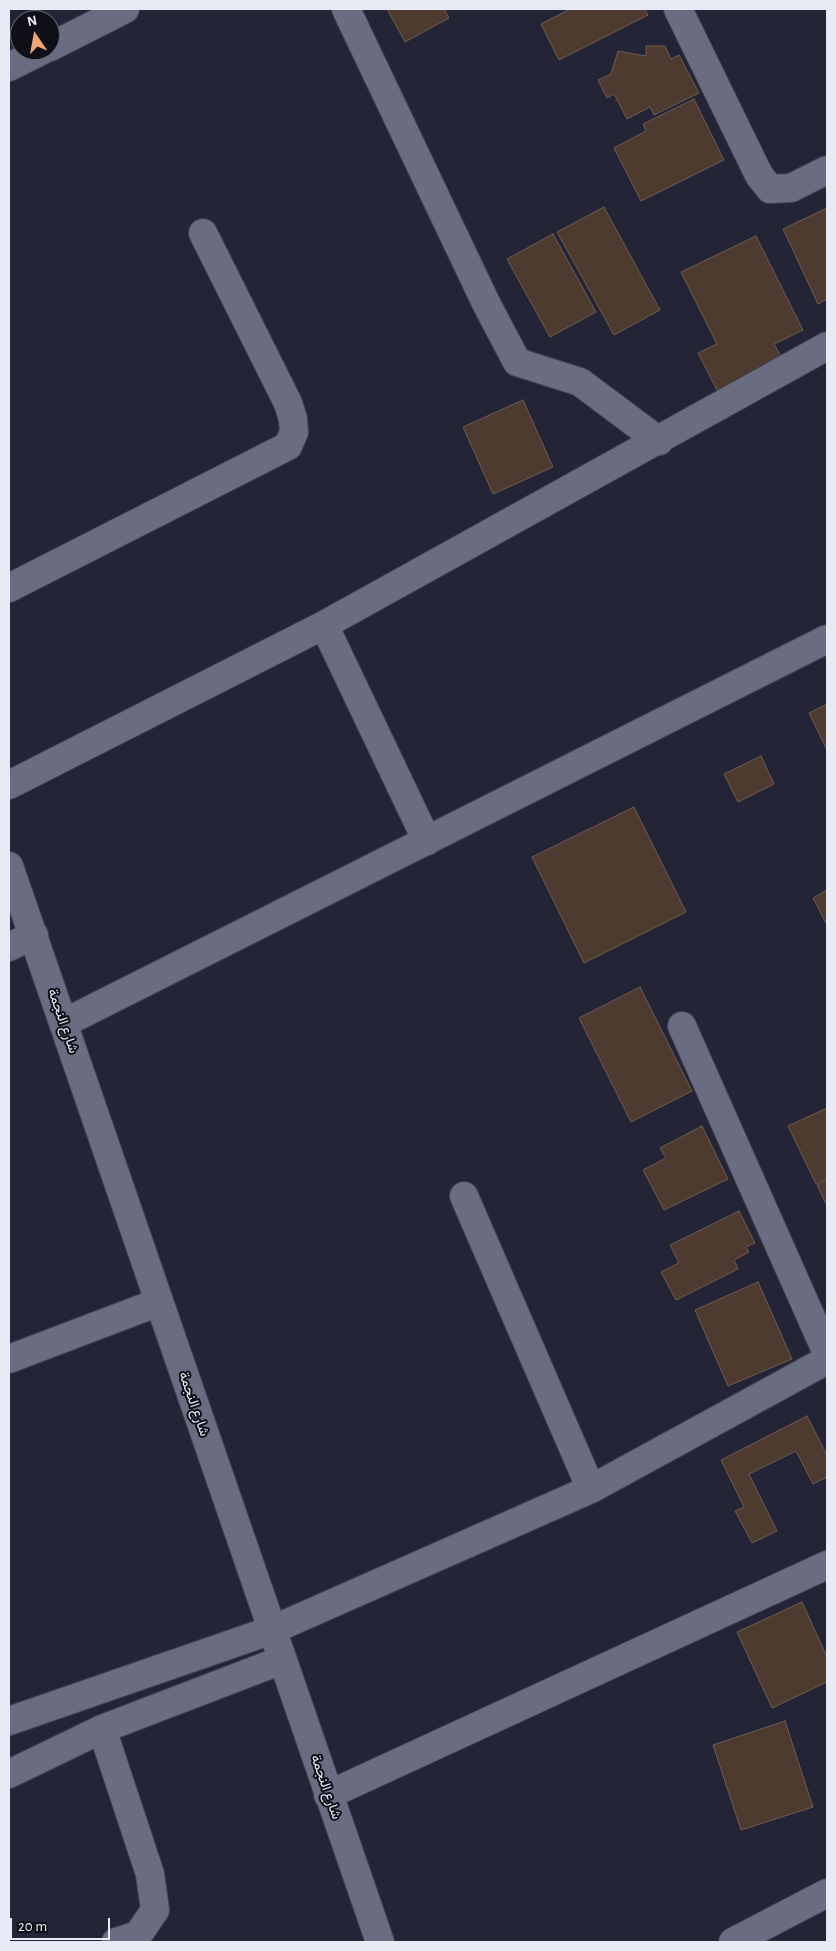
<!DOCTYPE html>
<html>
<head>
<meta charset="utf-8">
<style>
  body { margin:0 }
  #map { position:relative; width:836px; height:1951px; overflow:hidden; background:#232537; font-family:"Alegreya Sans",sans-serif }
  canvas { display:block }
  .frame { position:absolute; inset:0; border:10px solid #e8eaf6; pointer-events:none }
  .north { position:absolute; left:10px; top:10px; width:50px; height:50px; box-sizing:border-box; background:#0e0f17; border:1px solid #656770; border-radius:50%; rotate:348deg; font-size:14px; font-weight:700; line-height:20px; text-align:center; color:#e8eaf6 }
  .north::after { content:''; display:block; margin:auto; width:18px; height:22px; background:#efa377; clip-path:polygon(50% 0,100% 100%,50% 72%,0 100%) }
  .scale { position:absolute; left:10px; top:1918px; width:100px; height:22px; box-sizing:border-box; border:2px solid #e8eaf6; border-top:0; padding-left:6px; font-size:15px; line-height:18px; white-space:nowrap; color:#e8eaf6; -webkit-text-stroke:4px #0e0f17; paint-order:stroke }
</style>
</head>
<body>
<div id="map">
<canvas width="836" height="1951"></canvas>
<div class="frame"></div>
<div class="north">N</div>
<div class="scale">20 m</div>
</div>
<script>
const context = document.querySelector('canvas').getContext('2d');
context.lineJoin = 'round';
function fillPath(path, color) { context.fillStyle = color; context.fill(path, 'evenodd'); }
const shape = rows => new Path2D(rows.map(r => 'M' + r).join(''));
function trace(path, color, width, dash) { context.strokeStyle = color; context.lineWidth = width; context.lineCap = dash ? 'butt' : 'round'; context.setLineDash(dash || []); context.stroke(path); }
function drawText(font, color, halo, rows, align = 'center') {
  context.font = font + ' "Alegreya Sans",Vazirmatn,sans-serif'; context.lineWidth = 4; context.setLineDash([]); context.textBaseline = 'middle'; context.strokeStyle = halo; context.fillStyle = color; for (const [text, x, y, turn = 0] of rows) {
    context.save(); context.translate(x, y); context.rotate((+turn || 0) * Math.PI / 180); context.textAlign = isNaN(turn) ? turn : align; if (halo) context.strokeText(text, 0, 0); context.fillText(text, 0, 0); context.restore();
  }
}
const building = shape([
  [387,9,444,9,449,18,405,42,387,9],
  [570,9,645,9,648,15,559,60,541,24,570,9],
  [646,46,665,46,671,59,679,55,699,93,654,115,650,107,627,119,614,94,607,98,598,80,611,74,618,51,646,56,646,46],
  [694,99,724,160,641,201,614,148,646,131,643,124,694,99],
  [604,207,660,310,614,335,557,232,604,207],
  [827,208,827,299,818,304,783,229,827,208],
  [553,234,596,312,550,337,507,259,553,234],
  [756,236,803,330,774,344,783,360,718,392,698,353,717,344,681,272,756,236],
  [523,400,553,467,493,494,463,427,523,400],
  [827,704,827,750,809,713,827,704],
  [761,756,774,784,738,802,724,774,761,756],
  [634,807,686,912,584,963,532,857,634,807],
  [827,890,827,925,813,898,827,890],
  [640,987,692,1091,631,1122,579,1018,640,987],
  [827,1108,827,1178,816,1184,788,1126,827,1108],
  [702,1126,728,1179,664,1210,643,1170,666,1158,660,1148,702,1126],
  [827,1180,827,1206,817,1185,827,1180],
  [739,1211,755,1243,746,1247,749,1252,734,1260,738,1269,676,1300,661,1272,679,1263,670,1245,739,1211],
  [758,1282,792,1359,728,1386,695,1310,758,1282],
  [807,1416,827,1455,827,1477,813,1484,796,1451,749,1474,777,1531,752,1543,735,1511,744,1507,721,1460,807,1416],
  [802,1602,827,1657,827,1682,772,1708,737,1632,802,1602],
  [785,1721,813,1807,741,1830,713,1745,785,1721]
]);
fillPath(building, '#4e3b30');
trace(building, '#705b50', 1);
const street = shape([
  [346,9,486,303,517,362,580,382,659,441],
  [678,9,759,175,770,189,791,188,827,170],
  [50,47,125,9],
  [9,67,43,50],
  [9,588,288,446,294,432,293,419,288,403,203,233],
  [324,625,427,841],
  [9,785,324,625,827,346],
  [9,866,380,1942],
  [9,947,34,935],
  [64,1023,827,639],
  [682,1026,827,1353],
  [464,1196,591,1489],
  [9,1359,159,1302],
  [9,1721,272,1630,591,1489,827,1360],
  [102,1729,150,1874,155,1910,138,1935,116,1942],
  [9,1774,102,1729,282,1660],
  [328,1795,827,1565],
  [733,1942,827,1893]
]);
trace(street, '#424352', 30);
trace(street, '#6a6d82', 28);
drawText('14px', '#e8eaf6', '#0e0f17', [
  ["شارع النجمة",63,1021,71],
  ["شارع النجمة",194,1404,71],
  ["شارع النجمة",326,1787,71]
]);
</script>
</body>
</html>
